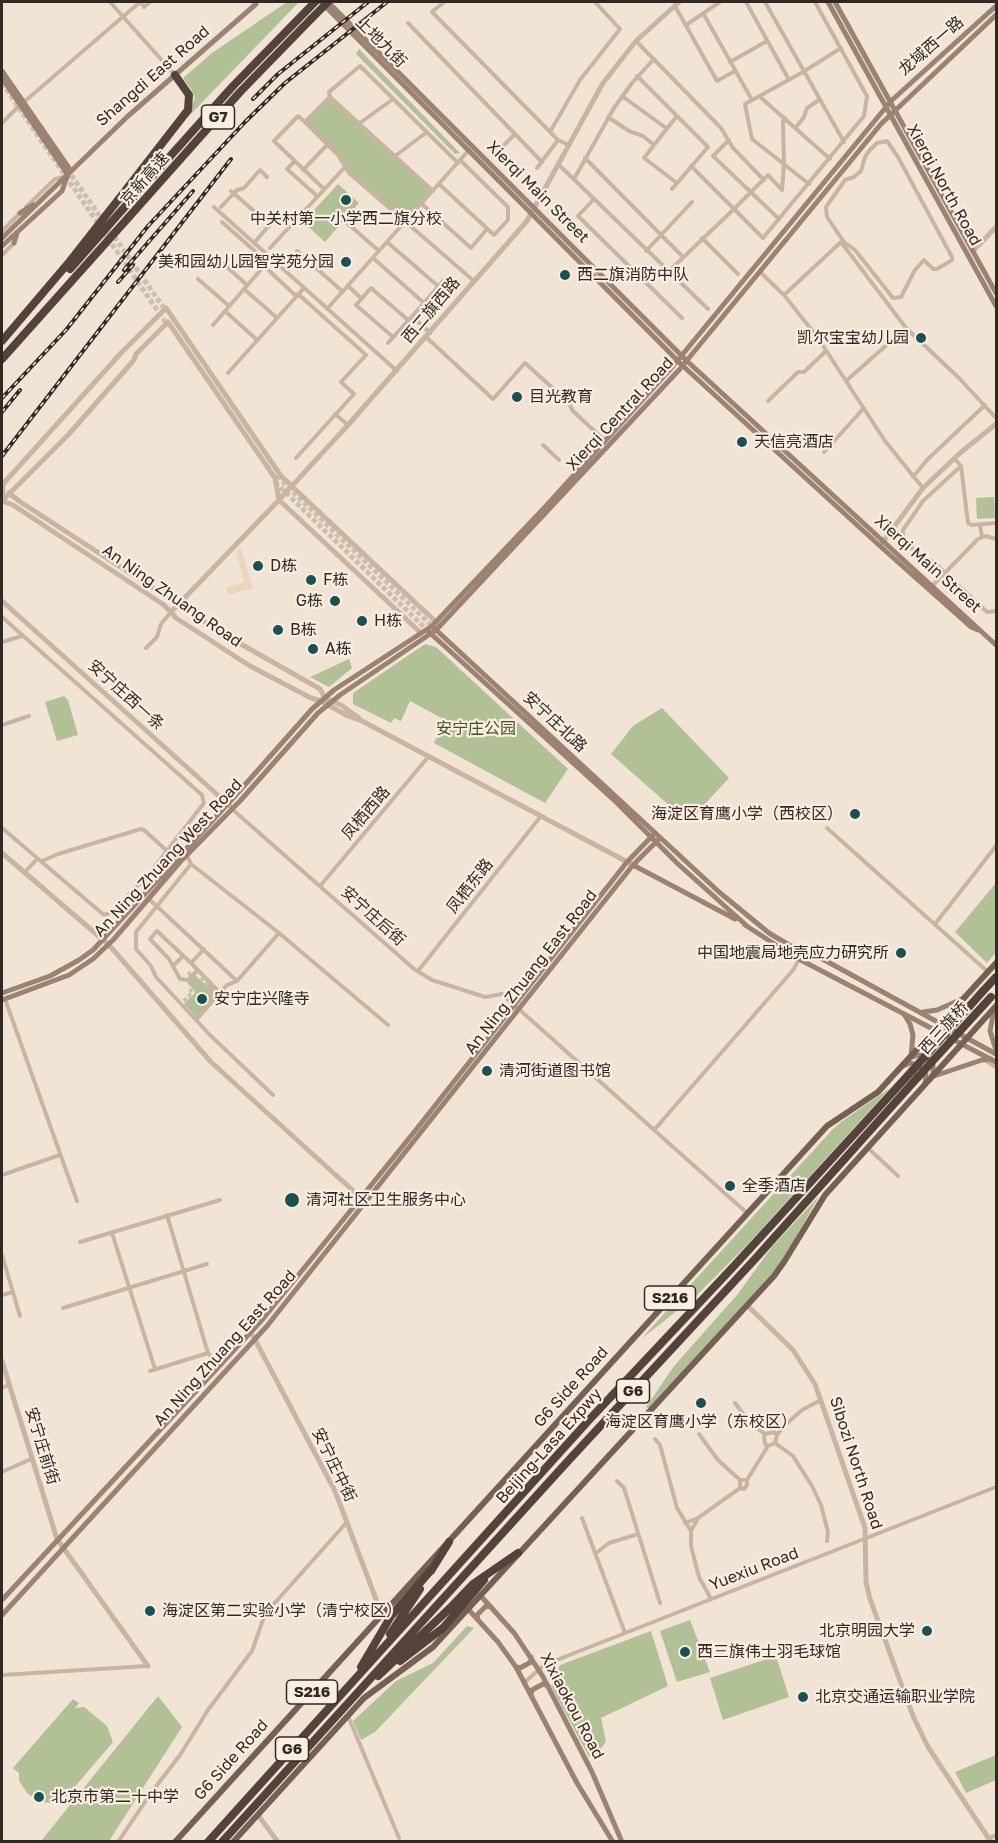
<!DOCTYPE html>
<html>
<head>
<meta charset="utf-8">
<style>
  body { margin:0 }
  #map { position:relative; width:998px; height:1843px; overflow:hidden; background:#f1e4d5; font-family:"Golos Text",sans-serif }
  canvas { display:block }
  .frame { position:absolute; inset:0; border:3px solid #332924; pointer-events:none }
</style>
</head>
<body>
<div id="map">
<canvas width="998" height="1843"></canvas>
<div class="frame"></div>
</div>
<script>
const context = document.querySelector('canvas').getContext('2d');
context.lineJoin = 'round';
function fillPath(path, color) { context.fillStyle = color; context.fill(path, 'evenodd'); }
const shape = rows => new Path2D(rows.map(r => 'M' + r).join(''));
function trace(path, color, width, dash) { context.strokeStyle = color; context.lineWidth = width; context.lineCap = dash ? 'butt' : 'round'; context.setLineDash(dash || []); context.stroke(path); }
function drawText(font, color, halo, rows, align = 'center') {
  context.font = font + ' "Golos Text","Noto Sans SC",sans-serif'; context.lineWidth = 4.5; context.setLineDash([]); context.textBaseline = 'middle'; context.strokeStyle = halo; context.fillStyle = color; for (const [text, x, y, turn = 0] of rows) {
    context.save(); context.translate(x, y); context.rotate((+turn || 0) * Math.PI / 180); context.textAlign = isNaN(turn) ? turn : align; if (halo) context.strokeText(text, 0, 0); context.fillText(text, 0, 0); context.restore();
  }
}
fillPath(shape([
  [287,2,299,2,187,118,195,98,191,89,183,78,212,53],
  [359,49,460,153,455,154,356,54],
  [330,97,433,191,405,223,349,173,343,162,305,122],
  [338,184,359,203,325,242,303,222],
  [994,497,995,518,977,519,976,498],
  [425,644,436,647,568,769,545,803,434,743,445,720,410,701,401,721,394,718,391,723,353,704,353,693],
  [349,659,352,668,329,687,310,677],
  [64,696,68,700,78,735,57,741,45,702],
  [662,708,729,778,688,822,611,754,633,726],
  [996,883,996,952,987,963,955,932],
  [195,975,218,997,197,1018,184,1004,195,993,194,990,187,983],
  [890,1088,747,1245,696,1296,641,1339,832,1130,841,1122],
  [819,1196,787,1253,774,1272,649,1409,646,1407,674,1366,737,1295,772,1247],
  [690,1620,710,1672,677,1682,660,1631],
  [467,1626,474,1628,375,1732,361,1740,353,1721,396,1681,433,1663],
  [651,1631,668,1686,601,1718,606,1742,599,1751,589,1757,551,1686,560,1665],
  [776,1656,789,1697,723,1720,710,1678],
  [158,1696,182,1727,109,1841,41,1841],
  [73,1699,79,1703,75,1708,84,1707,107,1726,113,1742,66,1797,51,1803,42,1802,28,1794,19,1781,19,1773,13,1768],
  [996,1755,996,1780,966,1793,955,1772]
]), '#b1c095');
fillPath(shape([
  [241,549,253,588,228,595,226,588,244,582,236,551]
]), '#ead6bb');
trace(shape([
  [188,975,191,972],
  [201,978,209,986],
  [184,1001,192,993,189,987]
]), '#cbbfb2', 4, [4, 2]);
trace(shape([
  [2,83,168,326],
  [67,169,166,311],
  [278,475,284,483,432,626],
  [275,482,427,630]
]), '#cbbfb2', 5, [5, 2.5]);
trace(shape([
  [110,2,175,75],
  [140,2,144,7,150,2],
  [444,2,432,12,558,140,569,145],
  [746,2,789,80],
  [765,2,844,142],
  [675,6,717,81,735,71],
  [703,13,752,100],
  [408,23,542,162],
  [686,25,720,2],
  [636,41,721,128,733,148,764,180],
  [730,62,767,41],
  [637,76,708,147,672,189],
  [622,96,666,128],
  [759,96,830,159],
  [330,97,329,92,360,66,458,163],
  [24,102,140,2],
  [608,117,629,131,643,136,654,145,644,158,677,183],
  [305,122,298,116,274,141,324,189],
  [2,123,20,105],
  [360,123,393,99],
  [796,127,804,117,807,108,819,100],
  [550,132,580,80,620,29,595,2],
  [729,140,713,156,779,219],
  [887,141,898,157,952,257,952,260,937,269,933,269,924,260,915,270,901,297,893,298,855,250,844,242,827,217,826,207,845,180,854,177,861,171,865,157,869,151,877,143,887,141],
  [654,145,677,116],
  [497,152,515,134],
  [395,156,427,132],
  [585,158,683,257],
  [295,161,287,169,317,196],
  [558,164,708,309],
  [691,166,734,209,768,175,782,190],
  [537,168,558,140],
  [303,170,328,144],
  [574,179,614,108,632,83,653,60],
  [439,184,494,235,508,220,508,207,460,160],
  [809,184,752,139,745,104,803,72,841,48],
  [782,190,784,164,783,121,785,118],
  [231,191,270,225],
  [433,191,330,97,305,122,338,155,349,173,474,281],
  [594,199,578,216,682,318],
  [422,204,471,248,487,229],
  [26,207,55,179,64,177],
  [214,207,397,371],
  [221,207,237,190,244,188,260,170,267,177],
  [222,222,267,262],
  [346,222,379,251],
  [2,231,20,213],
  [702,238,738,274],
  [387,242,438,286],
  [254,243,273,221],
  [270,248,345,167],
  [297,251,343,292],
  [646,251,692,202],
  [2,255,14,243],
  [373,258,424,303,443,281],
  [219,260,247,285],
  [264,266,296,296],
  [668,272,734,209,763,238,864,116,867,96,815,2],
  [760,272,784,295,818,338,885,441,923,488],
  [198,279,229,306],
  [348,286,362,299],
  [244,289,276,317],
  [784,295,841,242,906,328,959,378,996,418],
  [327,309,469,150],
  [225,311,257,340],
  [412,316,430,333],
  [213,325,271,258],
  [393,337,356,305,371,288,408,320],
  [426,337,493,399,525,363,568,402,573,411,605,441],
  [388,343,424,303],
  [228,373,304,288],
  [846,381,906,328],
  [768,401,798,372,804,372,826,351],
  [335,414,348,425],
  [543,445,559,460],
  [824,452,864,408],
  [296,458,354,394,341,382,366,355,298,294],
  [954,458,961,466,968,523,972,525,996,523],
  [961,466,923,501,903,530,903,539,919,556,932,561,987,612,996,611],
  [913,477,927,460,985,405],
  [980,525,982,537],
  [932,586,978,539,986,536,996,539],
  [2,617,202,795,204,803,149,874,112,912,104,915,2,828],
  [2,642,22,636],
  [146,648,157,637,161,624,171,612],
  [2,725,29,716],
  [232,809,414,969,432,980,485,997,502,994,747,1213],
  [827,828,988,972],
  [187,856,191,864,279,933,388,1025],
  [42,861,58,854,141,829,144,830,177,860],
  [191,864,136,932,136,949,151,966,156,977,210,1035,273,1095],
  [25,872,37,859],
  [321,885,429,756],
  [149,899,237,981],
  [935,924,996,846],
  [191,963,220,993],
  [173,966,183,956],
  [198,970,188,980,180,979,169,959,150,939,157,931,191,963,204,949],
  [418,971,541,816],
  [209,986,219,996],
  [5,999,77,1201],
  [196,1020,227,985,237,981,279,933],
  [655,1129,794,969,803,950],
  [868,1148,898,1176],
  [2,1175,60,1155],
  [167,1215,208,1353,220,1366],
  [112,1233,155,1369],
  [80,1242,220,1200],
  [2,1255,20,1316],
  [2,1295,13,1292],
  [63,1308,207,1264],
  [150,1371,208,1353],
  [2,1388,9,1385],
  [735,1403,750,1423,765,1434],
  [699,1434,718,1460,740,1480],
  [777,1435,774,1432,765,1434,764,1437,765,1444,768,1446,775,1443,777,1435,784,1426,802,1410,821,1400],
  [655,1439,660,1445,677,1508,691,1531,691,1546,699,1577,711,1599],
  [775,1443,793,1456,812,1486,821,1505,828,1532,827,1541],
  [2,1472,31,1459],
  [747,1480,768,1446],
  [617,1481,624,1488,629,1504,660,1603],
  [582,1518,625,1633],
  [698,1518,740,1488,744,1489,747,1485,747,1480,740,1480,740,1488],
  [685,1523,698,1518,691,1531],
  [596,1553,609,1543,638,1534],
  [2,1675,147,1666],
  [525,1682,544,1665,996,1487],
  [348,1716,399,1838],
  [989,1838,996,1835],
  [118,1842,151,1793,180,1755,208,1710,252,1651,265,1614,347,1522]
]), '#c9b4a1', 4);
trace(shape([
  [973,251,996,227],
  [9,493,19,501,225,635,320,689,325,698,341,705,359,718],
  [3,500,69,434,134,360,136,354,168,322,275,478,279,500,421,633],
  [882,543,923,488,960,453,996,424],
  [2,601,230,806],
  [171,612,279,500,348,425,527,221,603,83,636,41,679,2],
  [436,622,281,476,166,308,122,352,3,484,2,501,13,505,164,605,176,618,250,666,311,698,321,701,348,716,362,721,633,865],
  [2,853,109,945,211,1062,360,1197],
  [983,1058,996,1067],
  [747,1305,793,1350,815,1384,865,1528,866,1582,870,1599,913,1716,928,1747,991,1842],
  [253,1336,335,1491,382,1615],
  [2,1361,57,1539,148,1666],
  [258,1815,278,1842]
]), '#c9b4a1', 5);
trace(shape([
  [321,2,683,366,880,546,971,627,978,630],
  [328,2,687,361,996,645],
  [828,2,996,306],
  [835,2,996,293],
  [2,71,71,171],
  [2,78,68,175],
  [20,213,33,205],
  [2,238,127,117,256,4],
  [14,243,17,233],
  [2,246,62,191,67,177],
  [435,629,719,892,769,933,789,945,817,956,996,1054],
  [429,632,616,802,678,864,747,926],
  [633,865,735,919],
  [745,925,793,956,996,1062],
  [2,993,50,976,79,960,93,950,235,796,312,709,334,690,432,626,546,506,673,366,891,101,996,6],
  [2,1000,69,975,93,959,114,939,180,862,240,801,318,713,340,695,436,630,679,370,881,124,996,15],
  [994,1010,990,1031,996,1050],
  [923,1012,937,1010,962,999],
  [904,1014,910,1024,913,1035,911,1056],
  [910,1058,918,1055,925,1056,933,1065,933,1075],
  [903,1066,911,1063,917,1065,926,1074,925,1084],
  [934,1076,982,1060,991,1059],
  [480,1595,515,1634,542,1675,592,1772,622,1842],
  [2,1600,262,1320,415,1131,627,862,655,833],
  [468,1609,498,1642,516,1667,577,1783,613,1842],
  [2,1615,267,1326,633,865,660,838],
  [478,1620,477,1615,486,1606,491,1607],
  [516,1667,520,1668,531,1662,531,1657],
  [531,1694,532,1690,543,1684,548,1686]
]), '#9c8273', 5);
trace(shape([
  [175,1842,827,1126,878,1092,996,963],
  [233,1842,364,1698,433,1647,774,1276,784,1262,825,1195,996,1006]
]), '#766054', 6);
trace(shape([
  [118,200,188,110,189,95,175,75],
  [122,210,233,86,315,2],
  [128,218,240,92,311,19],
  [983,991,996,977],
  [431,1571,449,1542],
  [390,1634,420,1589],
  [400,1661,443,1628,484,1580],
  [361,1667,391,1616,432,1569],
  [378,1676,450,1608,473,1584,518,1553],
  [208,1842,589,1420,734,1266,912,1071],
  [222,1842,568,1461,755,1259,918,1077]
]), '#54433b', 8);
const rail = shape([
  [253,99,278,74,368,2],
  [124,270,193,191],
  [118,282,133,265],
  [2,398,66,330,148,226,245,122,285,83,387,2],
  [2,412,20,390],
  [2,456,231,159]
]);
trace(rail, '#332924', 4);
trace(rail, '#f9eee1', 1.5, [4.5]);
trace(shape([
  [311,19,328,2],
  [70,269,122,210],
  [2,341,70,261,118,200],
  [2,359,128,218],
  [912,1071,983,991],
  [918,1077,991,997]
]), '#54433b', 8);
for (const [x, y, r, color] of [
  [346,200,6,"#195155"],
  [346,262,6,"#195155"],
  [565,275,6,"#195155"],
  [921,338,6,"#195155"],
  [517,397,6,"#195155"],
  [742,442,6,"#195155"],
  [258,566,6,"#195155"],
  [311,580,6,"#195155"],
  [335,601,6,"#195155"],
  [362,621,6,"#195155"],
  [278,630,6,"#195155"],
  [313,649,6,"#195155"],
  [855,814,6,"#195155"],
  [901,953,6,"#195155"],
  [202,999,6,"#195155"],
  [487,1071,6,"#195155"],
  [730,1186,6,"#195155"],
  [292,1200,8,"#195155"],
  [701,1403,6,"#195155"],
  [150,1611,6,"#195155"],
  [927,1631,6,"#195155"],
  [685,1652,6,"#195155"],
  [803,1697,6,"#195155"],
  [39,1797,6,"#195155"]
]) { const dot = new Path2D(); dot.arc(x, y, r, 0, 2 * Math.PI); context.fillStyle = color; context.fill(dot); trace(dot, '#f9eee1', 2); }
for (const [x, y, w] of [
  [218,117,33],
  [670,1298,51],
  [633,1391,33],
  [312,1692,51],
  [292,1749,33]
]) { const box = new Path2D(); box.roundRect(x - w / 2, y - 12, w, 24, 4.5); context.fillStyle = '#f9eee1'; context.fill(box); trace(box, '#332924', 1.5); }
drawText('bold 15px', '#332924', null, [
  ["G7",218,117],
  ["S216",670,1298],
  ["G6",633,1391],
  ["S216",312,1692],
  ["G6",292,1749]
]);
drawText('16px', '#332924', '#f9eee1', [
  ["上地九街",381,42,45],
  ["龙域西一路",931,46,-41],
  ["Shangdi East Road",153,76,-41],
  ["京新高速",145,179,-49],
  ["Xierqi North Road",944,185,61],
  ["Xierqi Main Street",538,192,45],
  ["西二旗西路",431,310,-50],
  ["Xierqi Central Road",620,414,-47],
  ["Xierqi Main Street",928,564,42],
  ["An Ning Zhuang Road",172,596,35],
  ["安宁庄西一条",126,695,42],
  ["安宁庄北路",555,722,43],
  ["凤栖西路",366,813,-50],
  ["An Ning Zhuang West Road",168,858,-47],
  ["凤栖东路",470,886,-52],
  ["安宁庄后街",373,916,42],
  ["An Ning Zhuang East Road",531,972,-52],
  ["西三旗桥",944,1028,-48],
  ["An Ning Zhuang East Road",225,1348,-48],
  ["G6 Side Road",571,1387,-48],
  ["安宁庄前街",42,1446,73],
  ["Beijing-Lasa Expwy",549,1446,-48],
  ["Sibozi North Road",856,1463,72],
  ["安宁庄中街",334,1465,64],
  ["Yuexiu Road",754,1569,-21],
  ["Xixiaokou Road",572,1706,62],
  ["G6 Side Road",231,1760,-48]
]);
drawText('16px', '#332924', '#f9eee1', [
  ["中关村第一小学西二旗分校",346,219,"center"],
  ["美和园幼儿园智学苑分园",334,262,"right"],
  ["西二旗消防中队",577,275],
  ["凯尔宝宝幼儿园",909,338,"right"],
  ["目光教育",529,397],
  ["天信亮酒店",754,442],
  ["D栋",270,566],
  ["F栋",323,580],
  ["G栋",323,601,"right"],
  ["H栋",374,621],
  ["B栋",290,630],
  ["A栋",325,649],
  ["海淀区育鹰小学（西校区）",843,814,"right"],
  ["中国地震局地壳应力研究所",889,953,"right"],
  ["安宁庄兴隆寺",214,999],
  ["清河街道图书馆",499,1071],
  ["全季酒店",742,1186],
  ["清河社区卫生服务中心",306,1200],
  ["海淀区育鹰小学（东校区）",701,1422,"center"],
  ["海淀区第二实验小学（清宁校区）",162,1611],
  ["北京明园大学",915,1631,"right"],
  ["西三旗伟士羽毛球馆",697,1652],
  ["北京交通运输职业学院",815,1697],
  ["北京市第二十中学",51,1797]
], 'left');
drawText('16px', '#425227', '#f9eee1', [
  ["安宁庄公园",476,729]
]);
</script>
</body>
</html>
